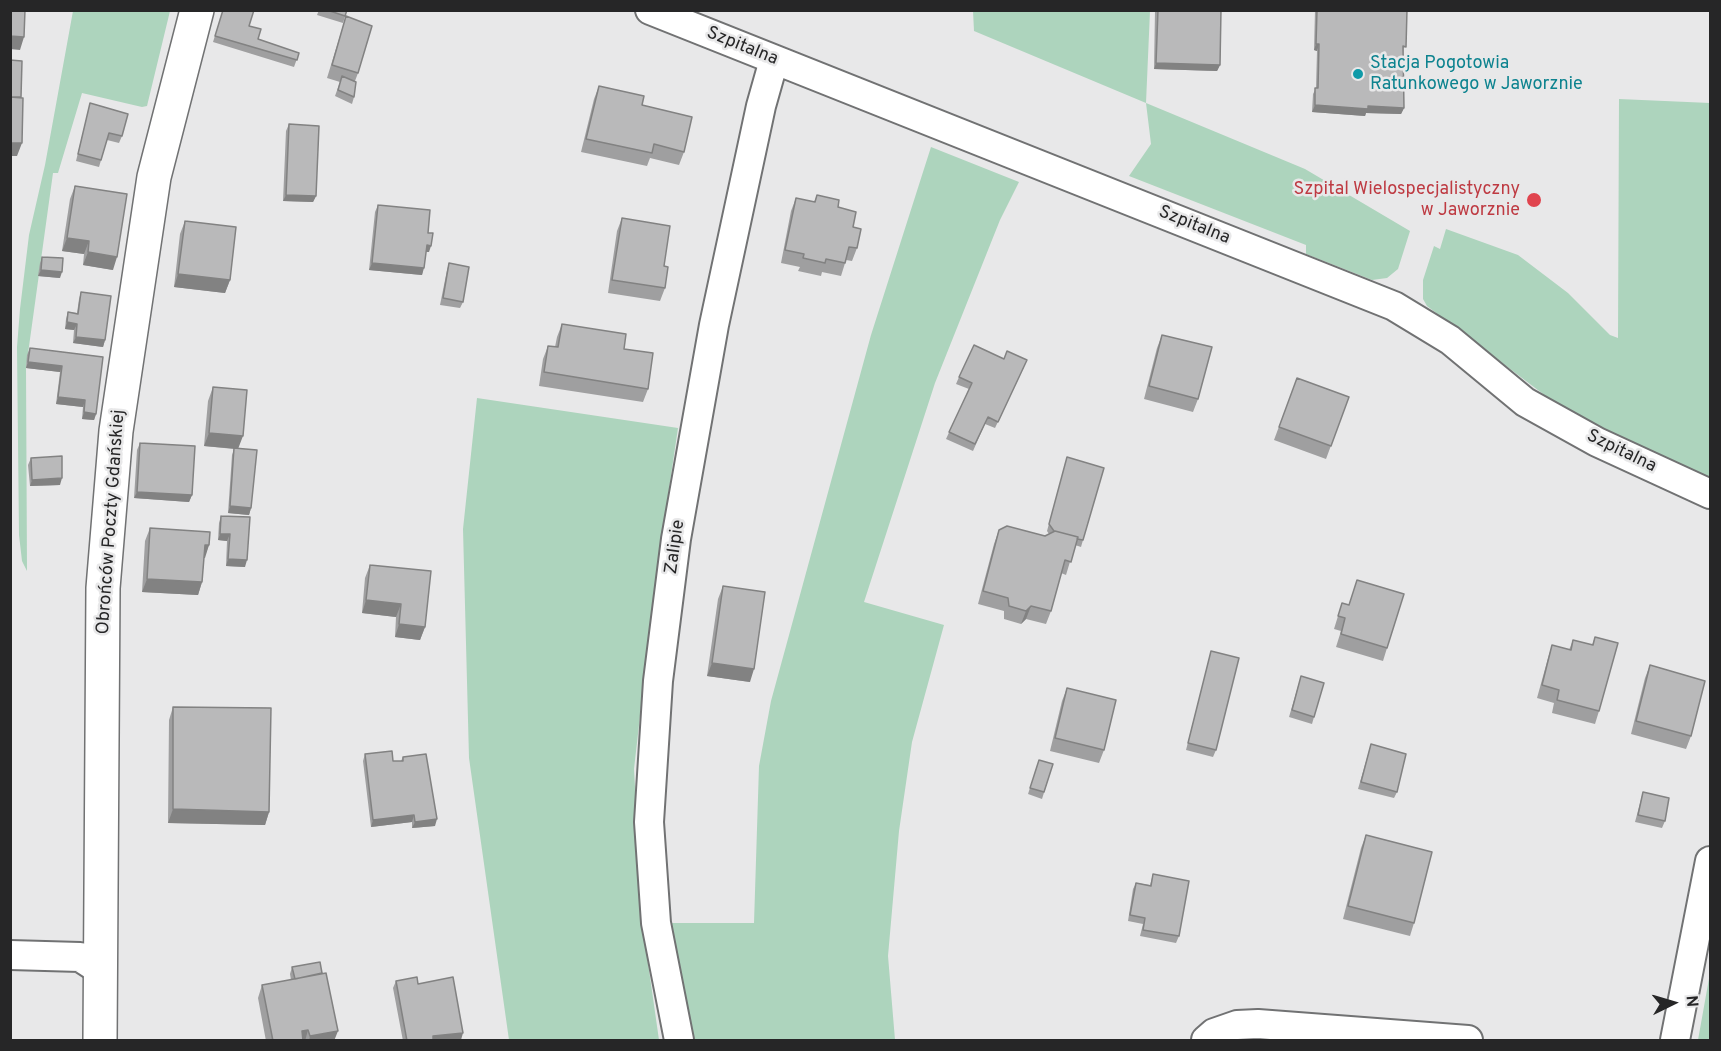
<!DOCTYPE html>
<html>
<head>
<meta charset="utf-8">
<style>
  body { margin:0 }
  #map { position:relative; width:1721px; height:1051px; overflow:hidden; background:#e8e8e9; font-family:Overpass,sans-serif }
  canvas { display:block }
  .frame { position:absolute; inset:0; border:12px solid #262627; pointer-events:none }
  .north { position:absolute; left:1643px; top:973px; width:60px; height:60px; -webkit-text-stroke:4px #e8e8e9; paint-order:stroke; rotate:85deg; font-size:16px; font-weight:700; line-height:24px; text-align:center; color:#262627 }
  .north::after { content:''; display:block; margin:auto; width:21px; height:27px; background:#262627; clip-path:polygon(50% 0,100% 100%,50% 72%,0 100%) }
</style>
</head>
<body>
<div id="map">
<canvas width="1721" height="1051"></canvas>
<div class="frame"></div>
<div class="north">N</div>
</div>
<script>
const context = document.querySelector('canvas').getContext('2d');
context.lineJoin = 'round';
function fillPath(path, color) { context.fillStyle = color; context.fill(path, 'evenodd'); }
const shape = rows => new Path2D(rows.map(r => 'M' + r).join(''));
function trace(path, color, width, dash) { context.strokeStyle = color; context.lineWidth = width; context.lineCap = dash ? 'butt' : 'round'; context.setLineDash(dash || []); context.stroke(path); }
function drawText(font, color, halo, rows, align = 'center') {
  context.font = font + ' Overpass,sans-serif'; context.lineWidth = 5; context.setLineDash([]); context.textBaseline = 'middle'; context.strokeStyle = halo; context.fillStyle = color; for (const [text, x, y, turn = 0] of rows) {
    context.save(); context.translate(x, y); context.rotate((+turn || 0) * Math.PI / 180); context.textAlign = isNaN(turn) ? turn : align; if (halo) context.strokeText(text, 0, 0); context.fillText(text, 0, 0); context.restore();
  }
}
fillPath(shape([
  [73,11,170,11,147,106,142,107,82,93,58,173,53,173,26,368,27,571,22,561,19,535,17,347,20,309,29,235,45,165],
  [973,11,1150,11,1146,103,1305,169,1410,231,1398,269,1387,278,1372,280,1306,254,1306,245,1129,176,1151,144,1146,103,974,31],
  [1619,99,1710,103,1710,479,1606,432,1555,403,1427,306,1423,299,1423,280,1434,246,1440,249,1446,229,1518,255,1568,293,1610,335,1618,338],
  [931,147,1019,182,1000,220,935,383,864,602,944,625,912,742,899,831,888,956,895,1040,694,1040,670,923,754,923,759,766,771,701,871,335],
  [477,398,678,428,655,584,634,769,643,928,659,1040,509,1040,469,758,463,529],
  [1710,973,1710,1040,1698,1040]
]), '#add4bd');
const street = shape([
  [650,10,1394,306,1450,340,1525,402,1597,442,1710,494],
  [10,955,80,957,100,970],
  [679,1040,656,923,649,822,658,681,676,539,714,325,761,106,774,60],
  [1206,1040,1214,1033,1237,1025,1258,1024,1468,1040],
  [1675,1040,1710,861]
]);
const secondary = shape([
  [100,1040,103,588,116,431,154,177,197,10]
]);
trace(street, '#717273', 32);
trace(secondary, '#717273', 36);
trace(street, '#fff', 28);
trace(secondary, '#fff', 33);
fillPath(shape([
  [223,10,249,26,258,39,299,53,294,67,213,42],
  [319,10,347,10,343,23,317,15],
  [1155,10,1221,10,1220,65,1217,71,1154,69],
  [1315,10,1407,10,1403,53,1404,108,1401,114,1366,113,1365,116,1312,112,1313,94,1316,88,1317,51,1314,50],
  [346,16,358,73,355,81,354,97,352,104,335,96,340,82,327,78],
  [599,86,642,105,684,152,679,165,650,158,647,166,581,152,594,99],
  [90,103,122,136,119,143,107,140,99,167,76,161],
  [289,124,316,196,313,202,283,201,286,131],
  [75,186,113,270,83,265,84,254,62,251,70,199],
  [817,195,838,207,853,227,857,248,852,261,846,260,841,276,822,272,821,276,798,271,800,267,781,263,791,211,796,198,814,202],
  [378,205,428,233,429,252,426,252,422,275,369,270,375,212],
  [622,218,664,266,665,288,660,301,608,293,617,231],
  [185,221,230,280,225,293,174,287,180,234],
  [42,257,60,278,38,276,40,263],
  [449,263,463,302,460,308,440,305,447,270],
  [81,292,105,340,103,347,73,343,74,330,65,329,66,319,68,312,77,313,79,299],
  [562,324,624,349,648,389,643,402,539,386,543,359,548,346,555,347,557,337],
  [1162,335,1198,399,1193,412,1144,399,1157,348],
  [30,348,103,357,96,414,94,420,82,419,83,407,56,404,60,372,26,368,27,355],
  [1004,359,1024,367,995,428,985,424,973,451,946,439,969,389,956,384,959,377],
  [1297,378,1349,397,1326,459,1274,440],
  [213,387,238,449,251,508,249,515,228,513,232,455,234,449,204,446,208,401],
  [140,443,192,495,189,502,134,498,137,450],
  [1067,457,1083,540,1081,547,1075,545,1066,575,1061,573,1051,611,1046,624,1026,619,1021,624,1004,619,1004,611,978,604,994,544,999,530,1045,536,1049,534,1047,531],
  [31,458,60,485,30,486,28,465],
  [221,516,245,567,226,566,227,541,218,540,219,523],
  [150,528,209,545,204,558,202,582,198,595,142,592,145,541],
  [370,565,425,627,420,640,395,637,396,617,362,613,365,578],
  [1357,580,1387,648,1383,661,1336,647,1341,631,1334,629,1342,603,1349,605],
  [723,586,750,682,707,676,718,599],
  [1595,637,1599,711,1595,724,1552,713,1554,703,1537,698,1548,658,1552,645,1569,650,1573,640,1592,645],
  [1211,651,1216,750,1213,757,1186,750],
  [1650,665,1691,736,1686,749,1631,734,1645,678],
  [1301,676,1314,717,1312,724,1289,717],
  [1067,688,1104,750,1099,763,1050,751,1062,701],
  [173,707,269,812,265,825,168,823,169,720],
  [1371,744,1397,792,1394,798,1358,789],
  [365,754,393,761,401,761,403,757,435,826,412,828,412,822,371,827,363,761],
  [1039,760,1053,764,1042,799,1028,794],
  [1643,792,1665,821,1662,828,1635,822],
  [1366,835,1414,923,1410,936,1343,919,1361,848],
  [1153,874,1179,936,1176,943,1140,936,1143,924,1128,921,1133,889,1136,883,1150,885],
  [292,967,334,1041,266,1041,258,998,262,985,291,980,290,974],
  [396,981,418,984,461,1040,450,1041,403,1041,393,988]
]), '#9f9fa0');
fillPath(shape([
  [10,36,24,37,20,50,10,49],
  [1316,44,1319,44,1317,51,1314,50],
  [1156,63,1220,65,1217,71,1154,69],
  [1315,105,1368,106,1404,108,1401,114,1366,113,1365,116,1312,112],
  [10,143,22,143,17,156,10,156],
  [286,195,316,196,313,202,283,201],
  [67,238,89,241,84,254,62,251],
  [427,245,431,246,429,252,424,252],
  [88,252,117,257,113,270,83,265],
  [372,263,424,268,422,275,369,270],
  [41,270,62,272,60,278,38,276],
  [178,274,230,280,225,293,174,287],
  [67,322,77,324,74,330,65,329],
  [76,337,105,340,103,347,73,343],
  [28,362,62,366,60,372,26,368],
  [58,397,85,400,83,407,56,404],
  [84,412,96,414,94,420,82,419],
  [209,433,243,436,238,449,204,446],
  [62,478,60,485,30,486,32,480],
  [137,492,192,495,189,502,134,498],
  [230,506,251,508,249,515,228,513],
  [220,534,230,534,227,541,218,540],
  [205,545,209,545,205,558,200,558],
  [228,559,247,560,245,567,226,566],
  [147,579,202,582,198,595,142,592],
  [366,600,401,604,396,617,362,613],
  [1031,606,1026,619,1021,624,1026,611],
  [399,624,425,627,420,640,395,637],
  [712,663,754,669,750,682,707,676],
  [173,809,269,812,265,825,168,823],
  [414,815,412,822,371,827,373,820],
  [437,819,435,826,412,828,415,822],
  [308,1030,305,1041,298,1041,302,1031],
  [338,1031,334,1041,309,1041,310,1036],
  [463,1033,461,1040,431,1041,433,1036]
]), '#828282');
const building = shape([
  [10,10,25,10,24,37,10,36,10,10],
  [223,10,254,10,249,26,261,29,258,39,299,53,297,60,215,36,223,10],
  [327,10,347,10,345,16,327,10],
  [1158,10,1221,10,1220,65,1156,63,1158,10],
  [1317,10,1407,10,1406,47,1403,46,1404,108,1368,106,1368,109,1315,105,1315,88,1318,88,1319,44,1316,44,1317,10],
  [346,16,372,26,358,73,332,65,346,16],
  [10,60,22,61,21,97,10,97,10,60],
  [342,76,356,82,354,97,338,90,342,76],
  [599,86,644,96,642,105,692,117,684,152,654,144,652,153,586,139,599,86],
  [10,97,23,98,22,143,10,143,10,97],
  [90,103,128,114,122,136,109,133,101,160,78,154,90,103],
  [289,124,319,126,316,196,286,195,289,124],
  [75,186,127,194,117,257,88,252,89,241,67,238,75,186],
  [817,195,839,200,838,207,856,212,853,227,861,229,857,248,849,247,845,263,826,259,825,263,803,258,804,254,785,250,796,198,815,202,817,195],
  [378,205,430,210,428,233,433,233,431,246,427,245,424,268,372,263,378,205],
  [622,218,670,226,664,266,668,267,665,288,612,280,622,218],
  [185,221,236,227,230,280,178,274,185,221],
  [42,257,63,258,62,272,41,270,42,257],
  [449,263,469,267,463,302,443,298,449,263],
  [81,292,111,296,105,340,76,337,77,324,67,322,68,312,78,314,81,292],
  [562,324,626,334,624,349,653,353,648,389,544,372,548,346,558,347,562,324],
  [1162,335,1212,347,1198,399,1149,386,1162,335],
  [974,345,1004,359,1007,351,1027,360,998,422,988,417,975,444,949,432,972,383,959,377,974,345],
  [30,348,103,357,96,414,84,412,85,400,58,397,62,366,28,362,30,348],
  [1297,378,1349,397,1331,446,1279,427,1297,378],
  [213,387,247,390,243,436,209,433,213,387],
  [140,443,195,446,192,495,137,492,140,443],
  [234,448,257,450,251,508,230,506,234,448],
  [62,456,62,478,32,480,31,458,62,456],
  [1067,457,1104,468,1083,540,1077,539,1078,537,1055,531,1054,531,1049,524,1067,457],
  [221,516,250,517,247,560,228,559,230,534,220,534,221,516],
  [1007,526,1045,536,1055,531,1078,537,1071,562,1065,560,1051,611,1031,606,1026,611,1009,606,1008,598,983,591,999,530,1007,526],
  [150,528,210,532,209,545,205,545,202,582,147,579,150,528],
  [370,565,431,571,425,627,399,624,401,604,366,600,370,565],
  [1357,580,1404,594,1387,648,1341,634,1345,618,1338,616,1342,603,1349,605,1357,580],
  [723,586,765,592,754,669,712,663,723,586],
  [1595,637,1618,643,1599,711,1557,700,1559,690,1542,685,1552,645,1571,650,1573,640,1593,645,1595,637],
  [1211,651,1239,658,1216,750,1188,743,1211,651],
  [1650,665,1705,681,1691,736,1636,721,1650,665],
  [1301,676,1324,683,1314,717,1292,710,1301,676],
  [1067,688,1116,700,1104,750,1055,738,1067,688],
  [173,707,271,708,269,812,173,809,173,707],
  [1371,744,1406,754,1397,792,1361,782,1371,744],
  [392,751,393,761,403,761,403,757,426,754,437,819,415,822,414,815,373,820,365,754,392,751],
  [1039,760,1053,764,1044,792,1030,788,1039,760],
  [1643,792,1669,798,1665,821,1638,815,1643,792],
  [1366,835,1432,852,1414,923,1348,906,1366,835],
  [1153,874,1189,881,1179,936,1143,930,1145,918,1130,915,1136,883,1151,886,1153,874],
  [320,962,322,973,295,979,292,967,320,962],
  [326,973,338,1031,310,1036,308,1030,302,1031,303,1041,273,1041,262,985,326,973],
  [417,977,418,984,453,977,463,1033,433,1036,433,1041,407,1041,396,981,417,977]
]);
fillPath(building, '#b9b9ba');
trace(building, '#828282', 1.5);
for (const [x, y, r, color] of [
  [1358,74,6,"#0f9aa8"],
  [1534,200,8,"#e0444e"]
]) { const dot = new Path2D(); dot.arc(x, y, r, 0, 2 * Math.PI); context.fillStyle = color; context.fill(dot); trace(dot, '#e8e8e9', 2); }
drawText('18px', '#262627', '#e8e8e9', [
  ["Szpitalna",742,47,22],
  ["Szpitalna",1194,226,22],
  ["Szpitalna",1621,452,26],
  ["Obrońców Poczty Gdańskiej",112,522,-86],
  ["Zalipie",676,547,-82]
]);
drawText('18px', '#0d838f', '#e8e8e9', [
  ["Stacja Pogotowia",1370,64],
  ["Ratunkowego w Jaworznie",1370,85]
], 'left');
drawText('18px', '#be3a42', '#e8e8e9', [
  ["Szpital Wielospecjalistyczny",1520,190],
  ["w Jaworznie",1520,211]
], 'right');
</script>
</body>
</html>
